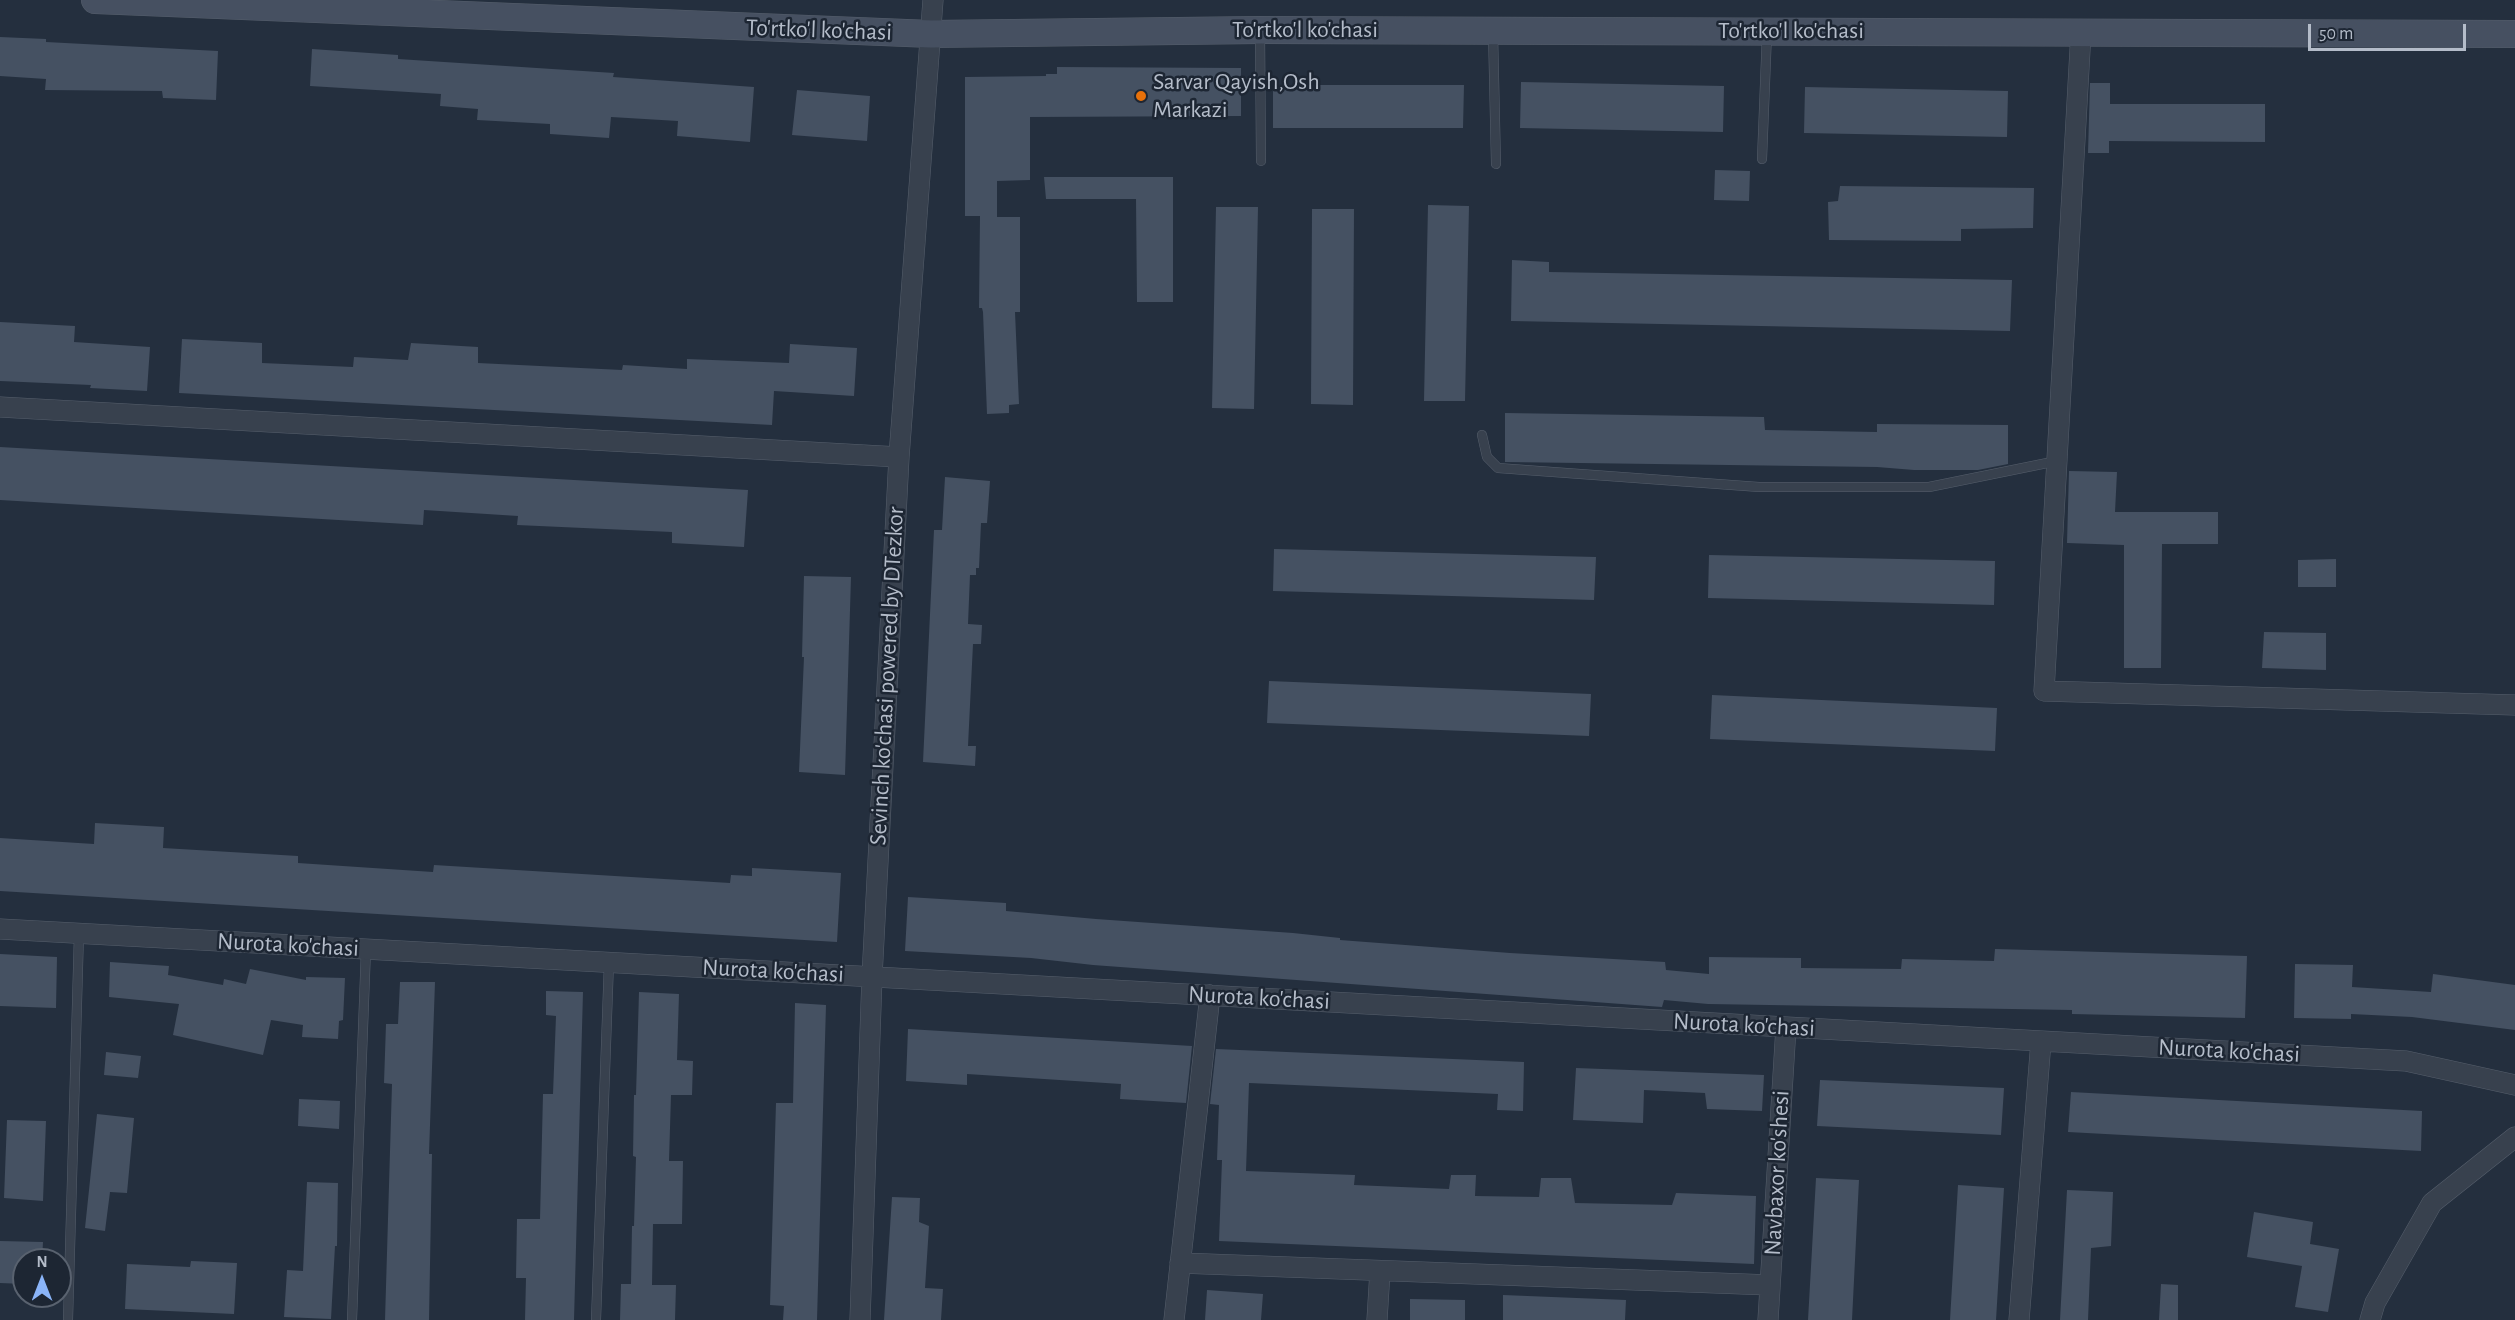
<!DOCTYPE html>
<html>
<head>
<meta charset="utf-8">
<style>
  body { margin:0 }
  #map { position:relative; width:2515px; height:1320px; overflow:hidden; background:#242f3e; font-family:"Alegreya Sans",sans-serif }
  canvas { display:block }
  .north { position:absolute; left:12px; top:1248px; width:60px; height:60px; box-sizing:border-box; background:#1d2633; border:2px solid #59626f; border-radius:50%; rotate:0deg; font-size:16px; font-weight:700; line-height:24px; text-align:center; color:#b4bcc9 }
  .north::after { content:''; display:block; margin:auto; width:21px; height:27px; background:#8ab4f8; clip-path:polygon(50% 0,100% 100%,50% 72%,0 100%) }
  .scale { position:absolute; left:2308px; top:24px; width:158px; height:27px; box-sizing:border-box; border:3px solid #b4bcc9; border-top:0; padding-left:8px; font-size:18px; line-height:21px; white-space:nowrap; color:#b4bcc9; -webkit-text-stroke:4px #1d2633; paint-order:stroke }
</style>
</head>
<body>
<div id="map">
<canvas width="2515" height="1320"></canvas>
<div class="north">N</div>
<div class="scale">50 m</div>
</div>
<script>
const context = document.querySelector('canvas').getContext('2d');
context.lineJoin = 'round';
function fillPath(path, color) { context.fillStyle = color; context.fill(path, 'evenodd'); }
const shape = rows => new Path2D(rows.map(r => 'M' + r).join(''));
function trace(path, color, width, dash) { context.strokeStyle = color; context.lineWidth = width; context.lineCap = dash ? 'butt' : 'round'; context.setLineDash(dash || []); context.stroke(path); }
function drawText(font, color, halo, rows, align = 'center') {
  context.font = font + ' "Alegreya Sans",sans-serif'; context.lineWidth = 5; context.setLineDash([]); context.textBaseline = 'middle'; context.strokeStyle = halo; context.fillStyle = color; for (const [text, x, y, turn = 0] of rows) {
    context.save(); context.translate(x, y); context.rotate((+turn || 0) * Math.PI / 180); context.textAlign = isNaN(turn) ? turn : align; if (halo) context.strokeText(text, 0, 0); context.fillText(text, 0, 0); context.restore();
  }
}
fillPath(shape([
  [0,37,46,39,46,42,218,51,216,100,163,98,162,91,45,90,46,79,0,76],
  [312,49,398,55,398,59,614,73,613,77,754,87,750,142,677,136,678,121,611,117,609,138,550,134,550,124,477,120,478,109,440,106,441,94,310,86],
  [1057,67,1241,68,1241,116,1030,117,1030,180,997,181,997,217,1020,217,1020,312,1015,312,1019,404,1009,405,1009,413,987,414,983,312,982,308,979,308,980,216,965,216,965,77,1046,76,1046,74,1057,74],
  [1521,82,1724,86,1723,132,1520,128],
  [2090,83,2110,83,2110,104,2265,104,2265,142,2109,141,2109,153,2088,153],
  [1273,85,1464,85,1463,128,1273,128],
  [1805,87,2008,91,2007,137,1804,133],
  [797,90,870,96,867,141,792,135],
  [1715,170,1750,171,1749,201,1714,200],
  [1044,177,1173,177,1173,302,1137,302,1136,199,1046,199],
  [1840,186,2034,188,2033,228,1961,229,1961,241,1829,240,1828,202,1838,201],
  [1428,205,1469,206,1465,401,1424,401],
  [1216,207,1258,207,1254,409,1212,408],
  [1312,209,1354,209,1353,405,1311,404],
  [1512,260,1549,262,1549,272,2012,280,2010,331,1511,321],
  [0,322,75,326,74,342,150,347,147,391,90,388,91,385,0,381],
  [182,339,262,343,262,363,353,367,354,357,408,360,411,343,478,347,478,363,622,370,623,365,687,369,687,359,789,363,790,344,857,348,854,396,774,391,772,425,179,393],
  [1505,413,1764,417,1765,430,1877,432,1877,424,2008,425,2008,464,1978,470,1914,470,1877,467,1505,462],
  [0,447,748,490,744,547,672,543,672,532,517,525,518,516,424,510,423,525,0,500],
  [2069,471,2117,472,2115,512,2218,512,2218,544,2162,544,2161,668,2124,668,2124,545,2067,543],
  [945,477,990,481,987,523,981,523,979,568,976,568,976,575,970,575,968,624,982,625,981,644,973,644,968,746,976,746,975,766,923,762,934,530,942,530],
  [1274,549,1596,557,1594,600,1273,591],
  [1709,555,1995,561,1994,605,1708,598],
  [2336,559,2336,587,2298,587,2298,560],
  [804,576,851,577,845,775,799,772,804,657,802,657],
  [2264,632,2326,633,2326,670,2262,668],
  [1269,681,1591,694,1589,736,1267,723],
  [1712,695,1997,708,1995,751,1710,739],
  [95,823,164,827,163,848,298,856,298,863,433,872,434,865,730,883,731,875,752,876,752,868,841,873,837,942,0,891,0,838,94,844],
  [908,897,1006,903,1006,911,1096,919,1293,933,1340,938,1340,940,1510,953,1665,962,1666,970,1709,974,1709,957,1801,958,1801,968,1901,969,1902,959,1994,961,1995,949,2247,956,2245,1018,2072,1014,2072,1010,1708,1004,1664,1000,1662,1007,1093,965,1031,958,905,951],
  [0,954,57,957,56,1008,0,1006],
  [110,962,169,966,168,975,223,985,224,979,246,984,250,969,306,980,306,977,345,978,343,1020,339,1021,338,1039,302,1037,303,1025,271,1020,263,1055,173,1035,179,1004,109,997],
  [2295,964,2353,965,2352,987,2431,992,2433,974,2515,985,2515,1030,2412,1017,2351,1014,2351,1019,2294,1018],
  [400,982,435,982,429,1154,432,1154,429,1320,385,1320,392,1084,384,1083,386,1024,398,1024],
  [546,991,583,992,574,1320,525,1320,526,1278,516,1278,517,1219,540,1219,543,1094,553,1094,556,1016,546,1015],
  [639,992,679,994,677,1060,693,1061,692,1095,671,1095,669,1161,683,1161,682,1224,653,1224,652,1285,676,1285,675,1320,620,1320,621,1284,631,1284,632,1226,634,1226,636,1157,633,1156,634,1095,636,1095],
  [795,1003,826,1005,817,1320,783,1320,784,1306,770,1305,776,1103,793,1103],
  [908,1029,1192,1046,1186,1103,1120,1099,1121,1084,967,1074,967,1085,906,1081],
  [1216,1049,1524,1062,1523,1111,1497,1110,1498,1094,1249,1083,1246,1171,1355,1175,1354,1185,1449,1189,1451,1175,1476,1175,1475,1196,1539,1197,1541,1178,1571,1178,1575,1203,1672,1205,1676,1193,1756,1196,1754,1264,1219,1241,1222,1160,1217,1160,1219,1105,1210,1104],
  [106,1052,141,1056,138,1078,104,1075],
  [1576,1068,1764,1075,1762,1111,1707,1109,1705,1093,1644,1090,1643,1123,1573,1120],
  [1820,1080,2004,1088,2001,1135,1817,1126],
  [2071,1092,2422,1111,2421,1151,2068,1132],
  [299,1099,340,1101,339,1129,298,1126],
  [97,1114,134,1118,127,1193,110,1192,105,1231,85,1228],
  [7,1120,46,1121,43,1201,4,1198],
  [1816,1178,1859,1180,1852,1320,1808,1320],
  [307,1182,338,1183,337,1246,335,1246,331,1319,284,1317,287,1270,303,1271],
  [1958,1185,2004,1188,1996,1320,1950,1320],
  [2067,1190,2113,1192,2111,1246,2091,1248,2088,1320,2060,1320],
  [892,1197,920,1198,919,1222,929,1226,925,1288,943,1289,941,1320,884,1320],
  [2254,1212,2313,1222,2310,1244,2339,1249,2328,1312,2295,1307,2302,1266,2247,1257],
  [0,1241,43,1242,42,1260,24,1260,24,1284,0,1283],
  [191,1261,237,1263,234,1314,125,1309,127,1264,190,1267],
  [2161,1284,2178,1285,2178,1320,2159,1320],
  [1207,1290,1263,1294,1261,1320,1205,1320],
  [1503,1295,1626,1300,1625,1320,1503,1320],
  [1410,1299,1465,1300,1465,1320,1410,1320]
]), '#455162');
const lane = shape([
  [1260,31,1261,161],
  [1493,32,1496,164],
  [1762,159,1767,33],
  [1482,435,1487,457,1498,468,1759,487,1929,487,2057,461],
  [68,1320,79,933],
  [352,1320,366,949],
  [596,1320,609,962]
]);
const street = shape([
  [2081,32,2044,691,2515,705],
  [0,407,899,457],
  [0,929,2406,1061,2515,1085],
  [1180,1263,1770,1285],
  [860,1320,872,977,899,457,933,0],
  [1174,1320,1210,995],
  [1377,1320,1380,1271],
  [1768,1320,1786,1027],
  [2019,1320,2041,1041],
  [2370,1320,2375,1303,2432,1203,2515,1137]
]);
const secondary = shape([
  [95,0,931,34,1260,30,2515,34]
]);
trace(lane, '#565f6c', 10);
trace(street, '#565f6c', 21);
trace(secondary, '#565f6c', 28);
trace(lane, '#38414e', 9);
trace(street, '#38414e', 20);
trace(secondary, '#465061', 27);
for (const [x, y, r, color] of [
  [1141,96,6,"#e8710a"]
]) { const dot = new Path2D(); dot.arc(x, y, r, 0, 2 * Math.PI); context.fillStyle = color; context.fill(dot); trace(dot, '#1d2633', 2); }
drawText('24px', '#b4bcc9', '#1d2633', [
  ["To'rtko'l ko'chasi",819,30,2],
  ["To'rtko'l ko'chasi",1305,30],
  ["To'rtko'l ko'chasi",1791,31],
  ["Sevinch ko'chasi powered by DTezkor",887,676,-87],
  ["Nurota ko'chasi",288,945,3],
  ["Nurota ko'chasi",773,971,3],
  ["Nurota ko'chasi",1259,998,3],
  ["Nurota ko'chasi",1744,1025,3],
  ["Nurota ko'chasi",2229,1051,3],
  ["Navbaxor ko'shesi",1777,1173,-87]
]);
drawText('24px', '#b4bcc9', '#1d2633', [
  ["Sarvar Qayish,Osh",1153,82],
  ["Markazi",1153,110]
], 'left');
</script>
</body>
</html>
